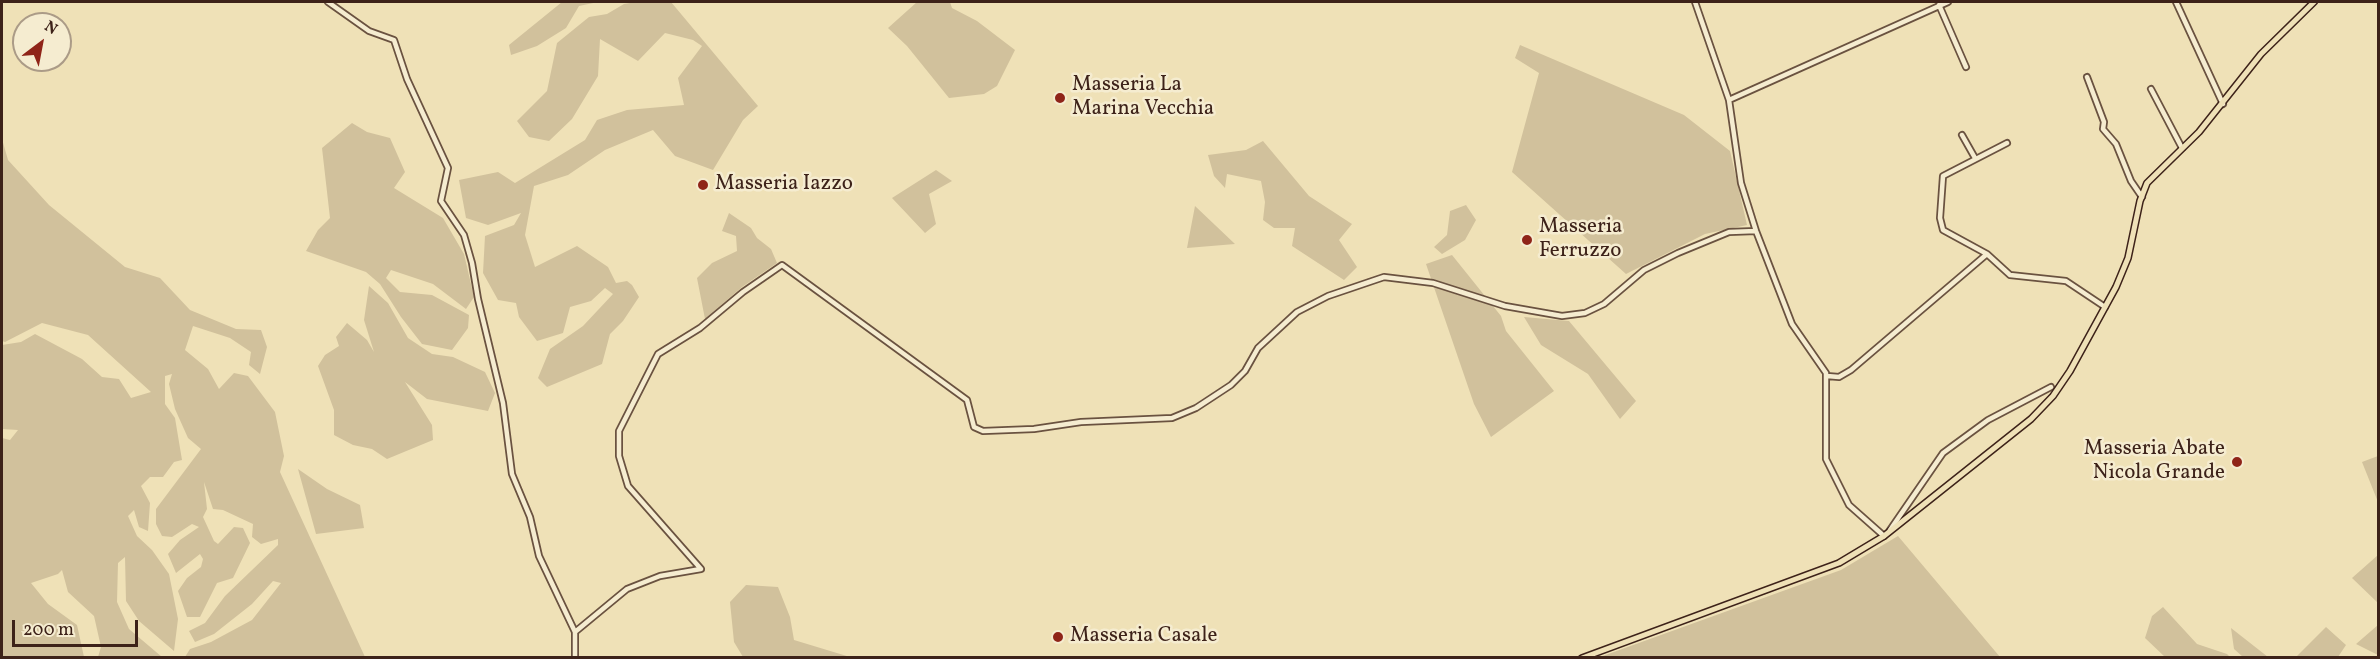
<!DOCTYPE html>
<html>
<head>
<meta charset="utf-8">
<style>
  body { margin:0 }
  #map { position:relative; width:2380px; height:659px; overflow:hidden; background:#efe1b7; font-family:Vollkorn,serif }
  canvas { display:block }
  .frame { position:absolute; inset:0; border:3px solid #3d2219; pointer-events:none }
  .north { position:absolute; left:12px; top:12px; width:60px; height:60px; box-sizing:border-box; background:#f5ecd0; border:2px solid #ab9b87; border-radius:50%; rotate:32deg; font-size:16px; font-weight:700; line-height:24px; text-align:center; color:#3d2219 }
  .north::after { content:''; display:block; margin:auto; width:21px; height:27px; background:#8f2418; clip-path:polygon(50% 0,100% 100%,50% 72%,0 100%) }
  .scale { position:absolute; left:12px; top:620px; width:126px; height:27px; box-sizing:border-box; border:3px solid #3d2219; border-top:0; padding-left:8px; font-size:18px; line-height:21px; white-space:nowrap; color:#3d2219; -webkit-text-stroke:4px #f5ecd0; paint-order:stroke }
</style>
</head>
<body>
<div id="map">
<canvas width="2380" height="659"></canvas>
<div class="frame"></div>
<div class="north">N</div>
<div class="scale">200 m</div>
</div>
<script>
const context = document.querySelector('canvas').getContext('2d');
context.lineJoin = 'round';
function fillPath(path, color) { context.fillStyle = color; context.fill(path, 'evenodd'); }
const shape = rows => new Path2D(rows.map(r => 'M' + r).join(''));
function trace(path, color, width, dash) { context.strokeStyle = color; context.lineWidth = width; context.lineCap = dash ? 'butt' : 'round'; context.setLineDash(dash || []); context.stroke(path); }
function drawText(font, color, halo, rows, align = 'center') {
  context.font = font + ' Vollkorn,serif'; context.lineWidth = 5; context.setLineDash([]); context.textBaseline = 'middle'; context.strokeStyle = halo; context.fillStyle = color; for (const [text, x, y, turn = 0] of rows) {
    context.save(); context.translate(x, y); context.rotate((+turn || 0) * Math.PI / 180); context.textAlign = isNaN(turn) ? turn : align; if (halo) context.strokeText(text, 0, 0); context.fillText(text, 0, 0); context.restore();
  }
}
fillPath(shape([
  [562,2,598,2,579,6,566,28,537,46,511,55,509,45],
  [636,2,671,2,758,106,743,120,713,170,675,156,653,130,605,150,568,175,534,186,525,235,535,267,577,246,608,267,616,283,627,281,632,285,639,297,623,321,610,334,602,364,547,387,538,378,550,349,583,326,613,294,605,288,591,301,570,307,563,333,537,341,519,317,516,303,498,300,483,273,485,236,514,225,521,213,488,225,466,218,459,180,498,172,515,183,585,140,597,120,627,110,684,105,678,78,702,46,693,40,665,33,638,61,600,39,598,76,572,119,549,141,529,137,517,121,547,91,557,43,589,17,607,14,624,4],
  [917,2,950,2,952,8,977,21,1015,50,997,86,984,94,949,98,907,46,888,28],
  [1520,45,1684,115,1730,151,1747,225,1705,234,1626,274,1512,172,1539,73,1515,58],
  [352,123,367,132,390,138,405,172,394,188,443,218,464,254,474,297,466,309,433,284,391,270,386,278,400,292,432,295,469,315,468,328,452,350,422,344,401,317,380,284,366,272,306,251,318,230,330,218,322,148],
  [2,139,8,160,49,205,125,267,160,278,190,310,236,329,261,330,267,347,260,374,249,365,251,352,230,338,193,326,185,350,208,369,219,389,234,373,248,376,275,412,284,456,280,472,365,657,185,657,190,649,211,642,252,620,281,583,273,581,252,604,214,634,195,642,189,631,205,623,225,596,278,545,278,539,261,544,252,537,253,524,223,510,213,509,204,482,207,509,203,517,214,541,218,544,234,527,243,528,250,543,233,578,217,583,200,617,187,617,178,591,187,578,201,567,203,559,200,554,176,573,168,554,180,540,199,527,192,524,172,537,162,536,156,524,156,509,201,449,188,438,175,409,169,384,172,374,165,376,165,404,175,418,182,460,174,462,163,477,150,477,141,486,150,503,148,531,139,527,134,510,128,516,137,536,152,550,169,574,178,619,174,651,139,621,126,601,125,557,118,563,117,602,129,629,162,657,98,657,101,647,94,616,68,592,62,570,58,574,31,583,48,604,77,625,84,657,2,657,2,438,10,440,18,430,2,429,2,345,21,342,35,334,82,359,102,377,119,379,131,398,151,392,88,335,42,323,5,342,2,341],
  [1263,141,1309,196,1352,224,1339,240,1357,267,1344,280,1292,246,1295,228,1274,228,1263,220,1265,202,1261,181,1227,174,1225,188,1214,176,1208,155,1246,150],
  [936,170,952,181,929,194,936,224,925,233,892,198],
  [1466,205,1476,220,1465,240,1442,254,1434,247,1447,235,1450,211],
  [1195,206,1235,244,1187,248],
  [729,213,751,228,757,238,771,249,777,263,742,287,705,319,697,278,712,263,737,251,736,236,722,231],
  [1452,255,1501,316,1506,331,1554,391,1491,437,1474,404,1426,264],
  [369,286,388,303,408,338,432,354,453,357,485,372,495,393,488,411,427,399,405,382,432,425,433,440,387,459,372,449,353,445,334,435,334,410,318,366,325,355,339,346,336,337,347,323,367,340,374,352,364,320],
  [1524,317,1569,321,1636,401,1620,419,1588,374,1541,345],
  [2378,456,2378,502,2362,462],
  [298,469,327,489,360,505,364,528,316,534],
  [1898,536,2000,657,1600,657,1841,570],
  [2378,555,2378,603,2352,578],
  [746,585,778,587,790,617,794,640,850,657,743,657,734,642,730,602],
  [2163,607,2197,644,2227,654,2230,657,2165,657,2145,638,2152,616],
  [2378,625,2378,655,2356,644],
  [2326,627,2346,645,2338,657,2296,657],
  [2231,628,2268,657,2243,657,2234,649]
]), '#d1c19c');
const minor = shape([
  [328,2,369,31,394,40,407,79,448,168,441,201,464,235,472,263,478,299,503,403,512,474,530,517,539,556,575,632,575,658],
  [1695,2,1729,100,1741,183,1756,231,1792,324,1826,373,1826,459,1849,505,1884,536],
  [2176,2,2223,104],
  [1939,5,1966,67],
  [2087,77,2104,122,2103,129,2116,144,2131,181,2142,197],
  [2151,89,2182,148],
  [1729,100,1948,2],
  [1962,135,1975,158],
  [2007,143,1943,176,1940,218,1943,230,1987,254,2010,275,2066,281,2105,307],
  [1827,376,1839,377,1851,370,1987,254],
  [1890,530,1943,453,1988,420,2051,387],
  [575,632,627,589,660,576,701,569,628,486,619,456,619,431,658,354,700,328,743,292,782,265,967,400,974,427,983,431,1034,429,1081,422,1172,418,1196,408,1231,385,1245,371,1258,348,1297,312,1328,296,1384,277,1433,283,1505,306,1562,316,1585,313,1604,304,1644,270,1678,253,1729,232,1756,231]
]);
const major = shape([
  [1582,658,1839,563,1884,536,2031,419,2053,396,2070,371,2116,287,2128,258,2140,201,2147,183,2199,132,2261,54,2314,2]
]);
trace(minor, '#6a5240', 8);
trace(major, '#3d2219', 8);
trace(minor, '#f5ecd0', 4.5);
trace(major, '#efe1b7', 5);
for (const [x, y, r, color] of [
  [1060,98,6,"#8f2418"],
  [703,185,6,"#8f2418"],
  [1527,240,6,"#8f2418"],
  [2237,462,6,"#8f2418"],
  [1058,637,6,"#8f2418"]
]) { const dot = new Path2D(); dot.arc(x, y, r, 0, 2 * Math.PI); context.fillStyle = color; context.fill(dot); trace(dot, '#f5ecd0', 2); }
drawText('21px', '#3d2219', '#f5ecd0', [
  ["Masseria La",1072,86],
  ["Marina Vecchia",1072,110],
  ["Masseria Iazzo",715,185],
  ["Masseria",1539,228],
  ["Ferruzzo",1539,252],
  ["Masseria Abate",2225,450,"right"],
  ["Nicola Grande",2225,474,"right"],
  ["Masseria Casale",1070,637]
], 'left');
</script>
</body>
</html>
